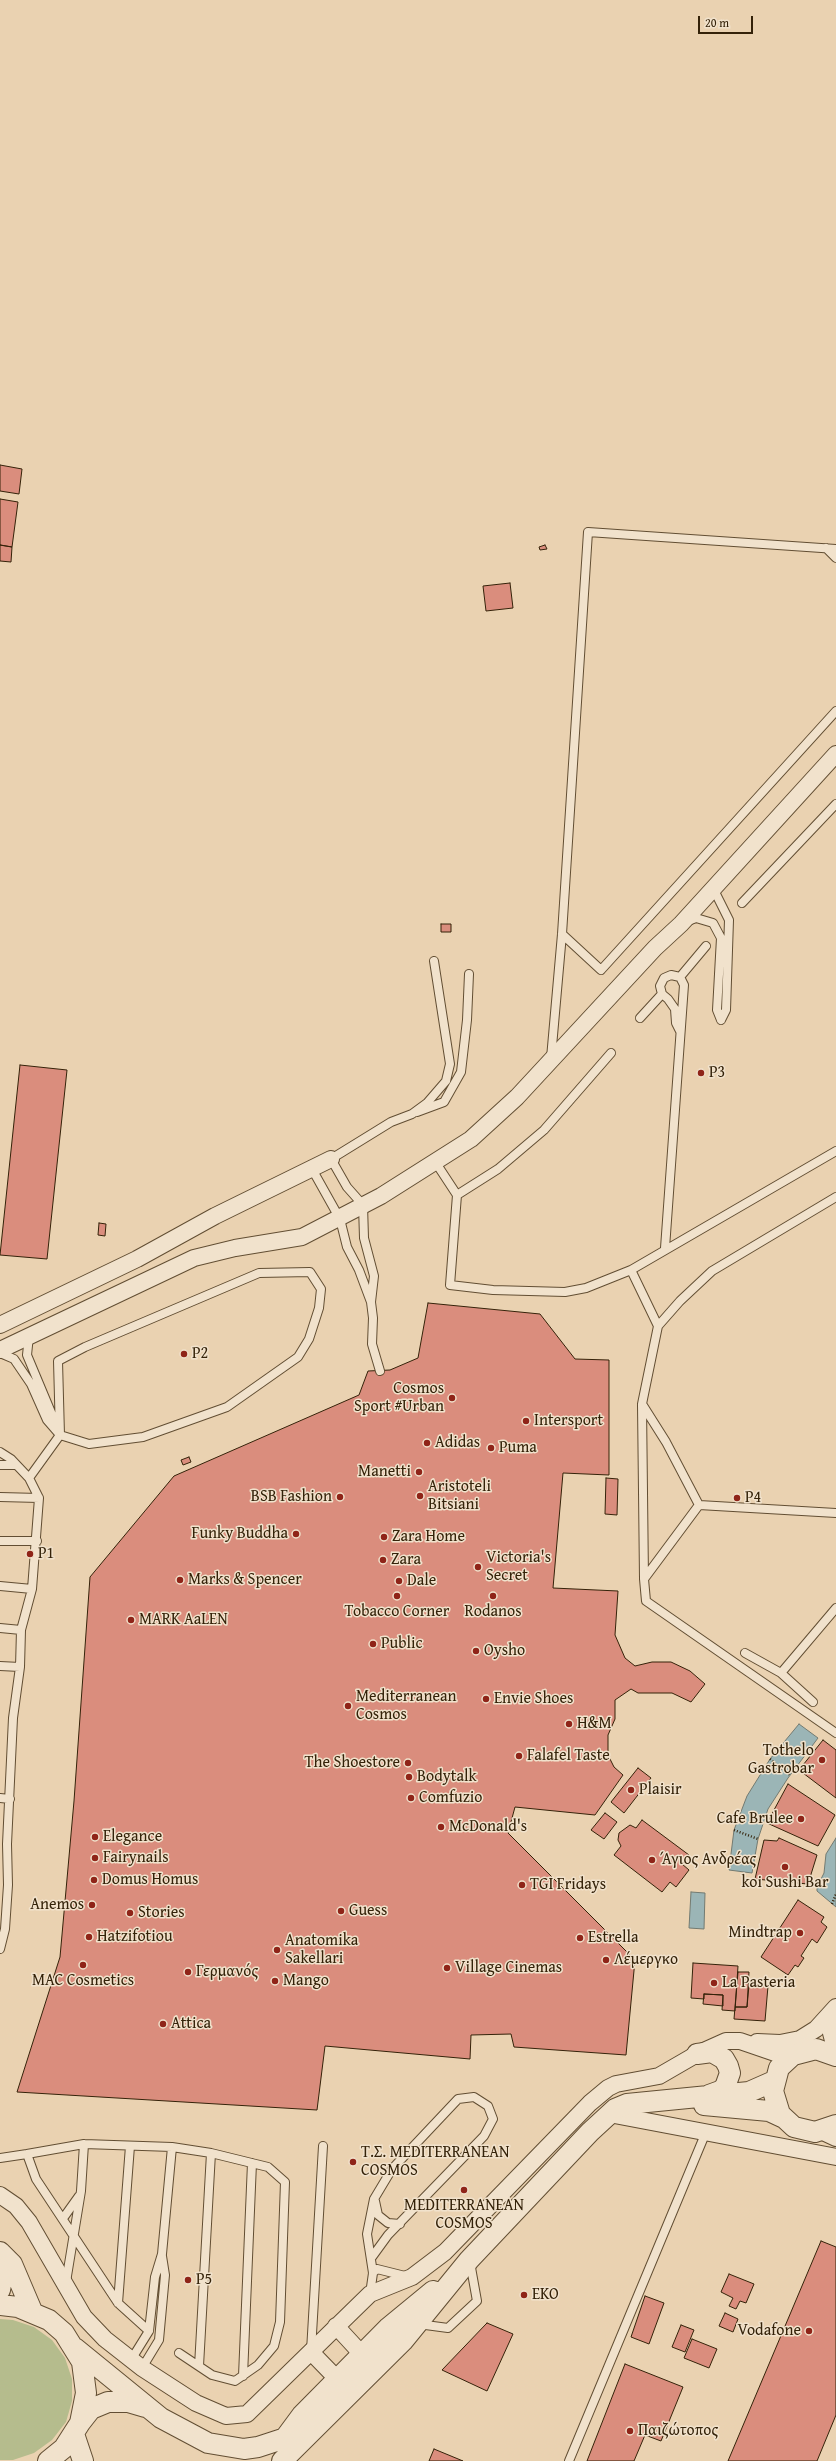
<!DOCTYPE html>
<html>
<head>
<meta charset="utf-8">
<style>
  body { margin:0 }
  #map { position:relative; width:836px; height:2461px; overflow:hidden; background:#ead2b1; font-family:"Gentium Book Plus",serif }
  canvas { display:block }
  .scale { position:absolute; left:698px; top:16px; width:55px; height:18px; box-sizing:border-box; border:2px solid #342209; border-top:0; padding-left:5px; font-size:12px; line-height:14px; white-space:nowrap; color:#342209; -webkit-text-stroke:3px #f1e2cc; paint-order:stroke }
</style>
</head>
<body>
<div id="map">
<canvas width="836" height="2461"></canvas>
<div class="scale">20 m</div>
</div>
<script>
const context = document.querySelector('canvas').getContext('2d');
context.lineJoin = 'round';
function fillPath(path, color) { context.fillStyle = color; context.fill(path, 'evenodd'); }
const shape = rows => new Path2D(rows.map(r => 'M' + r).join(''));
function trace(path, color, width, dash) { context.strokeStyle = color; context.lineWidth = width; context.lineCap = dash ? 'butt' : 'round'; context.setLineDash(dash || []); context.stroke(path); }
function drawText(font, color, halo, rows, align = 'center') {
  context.font = font + ' "Gentium Book Plus",serif'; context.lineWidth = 3; context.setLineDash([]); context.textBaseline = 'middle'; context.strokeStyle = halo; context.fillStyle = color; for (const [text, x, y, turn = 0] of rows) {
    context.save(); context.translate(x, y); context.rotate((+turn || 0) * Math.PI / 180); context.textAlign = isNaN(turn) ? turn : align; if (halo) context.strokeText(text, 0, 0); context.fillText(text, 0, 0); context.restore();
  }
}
fillPath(shape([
  [0,2319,13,2320,34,2327,52,2340,65,2358,72,2379,72,2401,66,2422,52,2440,34,2453,13,2460,0,2460]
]), '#b5bc8d');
const water = shape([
  [799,1724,818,1738,788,1778,768,1809,758,1839,752,1873,729,1870,734,1830,747,1796,770,1759,799,1724],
  [836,1838,836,1907,817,1891,817,1887,824,1873,826,1854,836,1838],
  [691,1892,705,1893,704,1929,689,1928,691,1892]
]);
fillPath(water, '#9bb5b6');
trace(water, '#727a71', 1);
const building = shape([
  [0,465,22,469,19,494,0,491,0,465],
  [0,499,18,502,12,547,0,545,0,499],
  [0,545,12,547,11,562,0,561,0,545],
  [545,545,547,549,540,550,539,547,545,545],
  [510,583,513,608,486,611,483,586,510,583],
  [441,924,451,924,451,932,441,932,441,924],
  [20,1065,67,1070,47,1259,0,1255,20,1065],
  [99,1223,106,1224,105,1236,98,1235,99,1223],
  [428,1303,540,1314,575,1359,609,1360,609,1475,563,1473,553,1588,618,1591,615,1635,625,1658,635,1666,652,1662,671,1662,690,1671,705,1684,691,1702,672,1693,638,1693,631,1689,615,1700,615,1719,608,1735,608,1755,614,1767,623,1775,595,1815,515,1807,508,1833,635,1960,626,2055,514,2047,511,2034,471,2035,470,2059,325,2046,317,2110,17,2092,60,1957,74,1801,90,1577,174,1476,359,1395,368,1371,390,1370,418,1358,428,1303],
  [189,1457,191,1462,183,1465,181,1460,189,1457],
  [606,1478,618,1479,617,1515,605,1514,606,1478],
  [823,1740,836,1750,836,1798,799,1770,823,1740],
  [638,1768,651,1778,624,1813,611,1802,638,1768],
  [788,1784,835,1815,818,1846,767,1823,788,1784],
  [605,1813,617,1822,604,1839,591,1830,605,1813],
  [642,1820,689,1855,682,1864,689,1870,676,1887,670,1882,662,1892,614,1855,621,1846,618,1840,619,1833,630,1825,636,1828,642,1820],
  [779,1838,817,1855,808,1884,755,1879,764,1840,777,1841,779,1838],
  [798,1900,824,1917,821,1922,827,1927,817,1943,812,1939,801,1956,804,1958,798,1967,795,1965,788,1975,761,1957,798,1900],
  [693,1963,738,1966,735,2011,722,2010,723,1995,704,1994,704,1999,691,1998,693,1963],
  [738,1972,749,1972,747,2007,735,2007,738,1972],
  [749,1985,768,1986,765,2021,734,2019,735,2007,747,2007,749,1985],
  [704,1994,723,1995,723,2006,703,2004,704,1994],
  [821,2241,836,2247,836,2415,817,2461,728,2461,821,2241],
  [729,2274,754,2284,746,2303,740,2301,736,2309,729,2306,733,2298,721,2292,729,2274],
  [645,2296,664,2303,649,2344,631,2337,645,2296],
  [725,2313,738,2319,733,2332,719,2326,725,2313],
  [487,2323,513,2334,487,2391,442,2370,487,2323],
  [681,2325,694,2330,685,2352,672,2347,681,2325],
  [692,2339,717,2349,709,2368,684,2358,692,2339],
  [625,2364,683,2387,661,2441,645,2435,634,2461,587,2461,625,2364],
  [434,2449,463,2461,429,2461,434,2449]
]);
fillPath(building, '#da8d7d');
trace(building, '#342209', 1);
const service = shape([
  [826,548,836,558],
  [713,888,729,920,726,1010,721,1020],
  [742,903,836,804],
  [688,921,696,918,713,923,721,938,717,1010,721,1020],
  [562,934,601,970,836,711],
  [680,977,706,946],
  [640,1018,662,994],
  [551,1058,562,934,588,532,836,549],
  [417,1112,444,1102,461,1072,467,1020,469,974],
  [436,1163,457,1195,498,1169,544,1130,611,1053],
  [312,1169,340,1219,347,1247,359,1270,371,1302,374,1276,364,1238,363,1205,347,1187,331,1159,391,1122,412,1114,427,1103,446,1081,450,1064,434,961],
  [457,1195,450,1285,493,1290,565,1292,586,1288,631,1270,836,1151],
  [665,1248,684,985,680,977,671,975,664,978,660,986,662,994,668,999,675,1009,676,1023,680,1031],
  [631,1270,658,1326],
  [371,1302,373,1318,372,1344,380,1371],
  [29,1336,27,1355,58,1429],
  [0,1353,14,1359,31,1384,47,1420,60,1435,89,1444,143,1437,227,1407,298,1357,309,1339,319,1308,321,1289,310,1272,259,1273,85,1347,58,1361,60,1435,29,1478],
  [642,1405,644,1579],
  [0,1452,11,1459,29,1478,39,1498,32,1589,21,1630,20,1667,13,1718,7,1844,8,1885,5,1929,0,1949],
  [0,1465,16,1465],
  [0,1497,39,1498],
  [699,1505,666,1442,642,1404,658,1326,680,1301,712,1271,836,1197],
  [699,1505,644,1579,646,1601,836,1733],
  [699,1505,836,1513],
  [0,1541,37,1541],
  [0,1586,32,1589],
  [0,1628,21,1630],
  [745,1653,781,1673,813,1702],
  [0,1666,20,1667],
  [781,1673,836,1608],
  [0,1798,10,1799],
  [0,2158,27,2154],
  [375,2201,378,2215,388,2223,400,2224],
  [64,2217,79,2196],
  [373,2273,377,2269,405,2276],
  [66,2282,81,2191,84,2144],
  [370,2294,373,2273,367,2234,374,2199,392,2169,458,2099,474,2097,488,2106,493,2119,484,2136,388,2235,372,2257],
  [118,2303,130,2146],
  [418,2324,448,2328,477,2301,470,2262],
  [149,2331,118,2303,36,2179,27,2154,84,2144,172,2147,211,2153,268,2167,285,2182,280,2322,274,2346,258,2365,235,2381,212,2375,179,2353],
  [311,2351,323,2146],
  [131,2360,149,2331,155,2277,162,2254,172,2147],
  [199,2366,211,2153],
  [142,2368,159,2340,165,2275,162,2256],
  [243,2376,252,2163],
  [569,2461,706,2132]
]);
const minor = shape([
  [0,1325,137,1259,215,1216,331,1159],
  [0,1350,194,1258,235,1248,302,1237,381,1196,471,1139,517,1097,655,948,681,924,836,754],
  [832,2017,831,2033,836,2052],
  [757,2042,780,2043,800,2039,816,2029,836,2007],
  [609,2114,836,2157],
  [821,2131,836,2138],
  [0,2195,16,2206,29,2222,84,2317,105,2339,142,2368,196,2403,226,2416,247,2414,370,2294,412,2277,445,2252,590,2103,608,2088,616,2084,659,2076,697,2054,726,2041,740,2041,775,2053,792,2056],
  [336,2326,370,2363],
  [311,2352,346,2388]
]);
const tertiary = shape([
  [697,2054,712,2052,724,2059,728,2066,730,2073,725,2087,720,2091,709,2095],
  [836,2056,816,2049,793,2055,779,2068,773,2091,780,2114,794,2127,815,2132,836,2125],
  [704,2105,769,2111,784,2118],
  [0,2252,12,2264,32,2311],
  [0,2290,4,2269,2,2254],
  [0,2305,18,2307,49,2320,64,2333,82,2362,86,2393,80,2423,64,2448,48,2461],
  [75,2348,161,2418,208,2443,244,2449,258,2447,310,2430],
  [80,2423,91,2409,108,2402,128,2402,145,2407],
  [74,2434,83,2461],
  [285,2438,302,2415,388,2328,433,2291],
  [282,2461,403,2341,469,2260,590,2132,615,2109,627,2104,749,2092,774,2081]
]);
trace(service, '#624e33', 10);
trace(minor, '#624e33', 18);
trace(tertiary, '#624e33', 22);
trace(shape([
  [770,1759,790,1775],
  [734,1830,758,1839],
  [832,1904,836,1894]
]), '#342209', 2.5, [1, 2]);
trace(service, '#f1e2cc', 8);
trace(minor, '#f1e2cc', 16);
trace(tertiary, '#f1e2cc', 20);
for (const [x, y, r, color] of [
  [701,1073,4,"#8f2418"],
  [184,1354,4,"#8f2418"],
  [452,1398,4,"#8f2418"],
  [526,1421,4,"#8f2418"],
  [427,1443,4,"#8f2418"],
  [491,1448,4,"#8f2418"],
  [419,1472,4,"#8f2418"],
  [420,1496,4,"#8f2418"],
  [340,1497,4,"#8f2418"],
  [737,1498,4,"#8f2418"],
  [296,1534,4,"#8f2418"],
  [384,1537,4,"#8f2418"],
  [30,1554,4,"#8f2418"],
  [383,1560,4,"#8f2418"],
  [478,1567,4,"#8f2418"],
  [180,1580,4,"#8f2418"],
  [399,1581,4,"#8f2418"],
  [397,1596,4,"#8f2418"],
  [493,1596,4,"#8f2418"],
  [131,1620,4,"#8f2418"],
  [373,1644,4,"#8f2418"],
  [476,1651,4,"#8f2418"],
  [486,1699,4,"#8f2418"],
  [348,1706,4,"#8f2418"],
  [569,1724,4,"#8f2418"],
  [519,1756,4,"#8f2418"],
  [822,1760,4,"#8f2418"],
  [408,1763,4,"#8f2418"],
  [409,1777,4,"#8f2418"],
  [631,1790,4,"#8f2418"],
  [411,1798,4,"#8f2418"],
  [801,1819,4,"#8f2418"],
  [441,1827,4,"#8f2418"],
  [95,1837,4,"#8f2418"],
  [95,1858,4,"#8f2418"],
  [652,1860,4,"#8f2418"],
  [785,1867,4,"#8f2418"],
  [94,1880,4,"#8f2418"],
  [522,1885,4,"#8f2418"],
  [92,1905,4,"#8f2418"],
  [341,1911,4,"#8f2418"],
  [130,1913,4,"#8f2418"],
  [800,1933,4,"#8f2418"],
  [89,1937,4,"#8f2418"],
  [580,1938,4,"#8f2418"],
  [277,1950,4,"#8f2418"],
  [606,1960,4,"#8f2418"],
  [83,1965,4,"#8f2418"],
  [447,1968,4,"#8f2418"],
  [188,1972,4,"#8f2418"],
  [275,1981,4,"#8f2418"],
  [714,1983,4,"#8f2418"],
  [163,2024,4,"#8f2418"],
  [353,2162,4,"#8f2418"],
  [464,2190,4,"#8f2418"],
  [188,2280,4,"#8f2418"],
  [524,2295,4,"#8f2418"],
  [809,2331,4,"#8f2418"],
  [630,2431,4,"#8f2418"]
]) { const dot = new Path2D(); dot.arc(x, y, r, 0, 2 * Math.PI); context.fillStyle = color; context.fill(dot); trace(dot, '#f1e2cc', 1.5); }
drawText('16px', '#342209', '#f1e2cc', [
  ["P3",709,1073],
  ["P2",192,1354],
  ["Cosmos",444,1389,"right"],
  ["Sport #Urban",444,1407,"right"],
  ["Intersport",534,1421],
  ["Adidas",435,1443],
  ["Puma",499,1448],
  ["Manetti",411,1472,"right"],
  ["Aristoteli",428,1487],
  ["Bitsiani",428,1505],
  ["BSB Fashion",332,1497,"right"],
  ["P4",745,1498],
  ["Funky Buddha",288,1534,"right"],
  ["Zara Home",392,1537],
  ["P1",38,1554],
  ["Victoria's",486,1558],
  ["Secret",486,1576],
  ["Zara",391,1560],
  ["Marks & Spencer",188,1580],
  ["Dale",407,1581],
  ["Tobacco Corner",397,1612,"center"],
  ["Rodanos",493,1612,"center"],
  ["MARK AaLEN",139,1620],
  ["Public",381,1644],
  ["Oysho",484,1651],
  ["Mediterranean",356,1697],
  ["Cosmos",356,1715],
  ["Envie Shoes",494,1699],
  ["H&M",577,1724],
  ["Tothelo",814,1751,"right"],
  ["Gastrobar",814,1769,"right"],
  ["Falafel Taste",527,1756],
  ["The Shoestore",400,1763,"right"],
  ["Bodytalk",417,1777],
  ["Plaisir",639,1790],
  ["Comfuzio",419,1798],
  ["Cafe Brulee",793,1819,"right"],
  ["McDonald's",449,1827],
  ["Elegance",103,1837],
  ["Fairynails",103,1858],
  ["Άγιος Ανδρέας",660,1860],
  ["Domus Homus",102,1880],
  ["koi Sushi Bar",785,1883,"center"],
  ["TGI Fridays",530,1885],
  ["Anemos",84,1905,"right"],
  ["Guess",349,1911],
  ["Stories",138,1913],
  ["Mindtrap",792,1933,"right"],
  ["Hatzifotiou",97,1937],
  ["Estrella",588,1938],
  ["Anatomika",285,1941],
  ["Sakellari",285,1959],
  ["Λέμεργκο",614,1960],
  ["Village Cinemas",455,1968],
  ["Γερμανός",196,1972],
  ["MAC Cosmetics",83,1981,"center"],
  ["Mango",283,1981],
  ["La Pasteria",722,1983],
  ["Attica",171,2024],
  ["Τ.Σ. MEDITERRANEAN",361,2153],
  ["COSMOS",361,2171],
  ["MEDITERRANEAN",464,2206,"center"],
  ["COSMOS",464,2224,"center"],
  ["P5",196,2280],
  ["EKO",532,2295],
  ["Vodafone",801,2331,"right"],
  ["Παιζώτοπος",638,2431]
], 'left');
</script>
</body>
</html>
